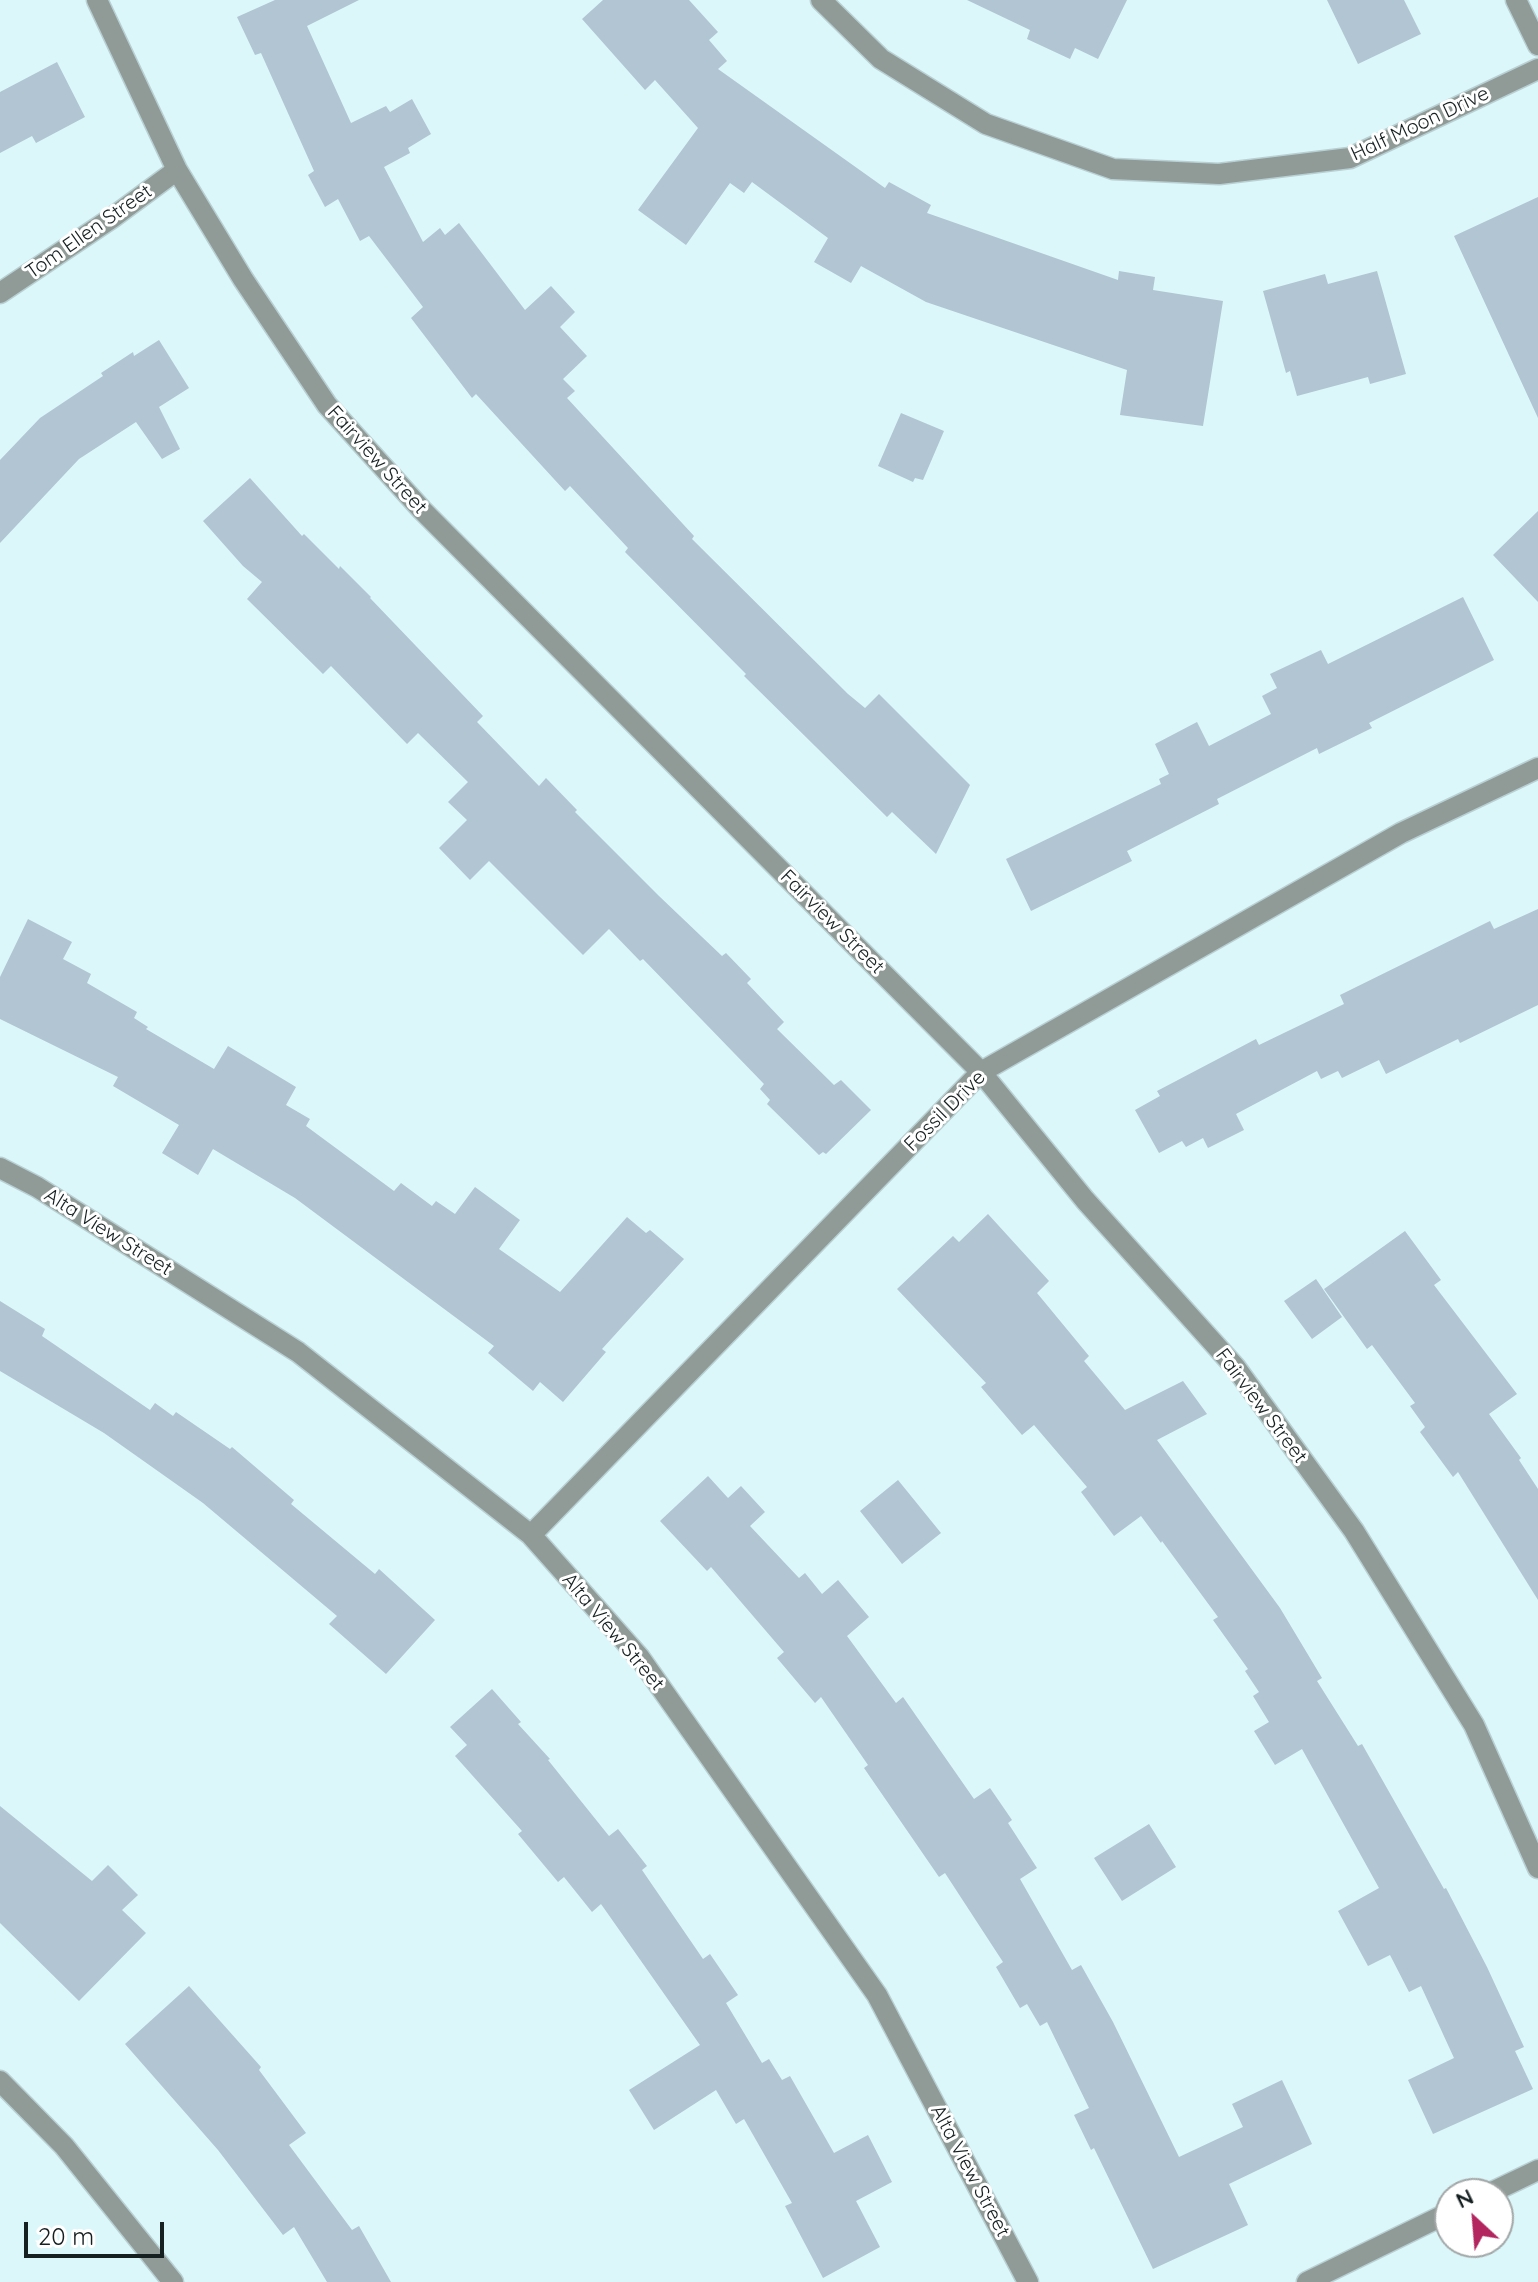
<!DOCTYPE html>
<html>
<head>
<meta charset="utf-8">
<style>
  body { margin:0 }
  #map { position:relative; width:1538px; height:2282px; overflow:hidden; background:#dbf7fa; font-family:Quicksand,sans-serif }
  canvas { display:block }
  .north { position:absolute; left:1434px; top:2178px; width:80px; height:80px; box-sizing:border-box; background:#fff; border:2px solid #a2a6a6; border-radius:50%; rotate:334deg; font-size:22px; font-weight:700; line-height:32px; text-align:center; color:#162021 }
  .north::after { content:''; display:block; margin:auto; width:28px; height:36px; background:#b2255e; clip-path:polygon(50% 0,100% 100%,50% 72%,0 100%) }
  .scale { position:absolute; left:24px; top:2222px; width:140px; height:36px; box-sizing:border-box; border:4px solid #162021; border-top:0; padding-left:10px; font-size:24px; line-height:28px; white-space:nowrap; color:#162021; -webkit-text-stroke:6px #fff; paint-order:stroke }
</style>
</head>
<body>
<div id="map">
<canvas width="1538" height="2282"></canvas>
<div class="north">N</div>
<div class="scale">20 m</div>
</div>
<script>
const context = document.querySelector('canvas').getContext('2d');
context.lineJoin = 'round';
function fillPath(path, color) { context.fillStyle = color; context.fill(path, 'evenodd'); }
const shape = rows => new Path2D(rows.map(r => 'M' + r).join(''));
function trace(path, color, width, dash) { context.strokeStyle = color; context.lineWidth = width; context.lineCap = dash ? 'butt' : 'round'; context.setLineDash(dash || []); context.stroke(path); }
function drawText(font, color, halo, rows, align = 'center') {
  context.font = font + ' Quicksand,sans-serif'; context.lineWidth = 6; context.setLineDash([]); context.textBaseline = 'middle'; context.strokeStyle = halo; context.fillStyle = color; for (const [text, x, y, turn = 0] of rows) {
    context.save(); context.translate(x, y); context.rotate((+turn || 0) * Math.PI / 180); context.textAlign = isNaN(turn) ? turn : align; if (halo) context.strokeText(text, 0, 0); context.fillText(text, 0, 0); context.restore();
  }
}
fillPath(shape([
  [275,0,359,0,307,26,351,123,386,106,390,112,412,99,431,134,408,148,410,153,384,167,423,242,440,228,445,235,459,223,525,310,551,286,575,312,560,327,587,356,563,379,575,391,567,398,694,536,692,539,848,694,865,708,879,694,970,785,936,854,892,812,887,817,744,676,746,674,625,552,628,548,570,486,565,491,476,394,472,398,411,318,423,307,369,236,360,241,338,199,325,207,308,175,314,171,261,53,255,55,237,17],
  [603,0,689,0,718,32,709,40,727,61,718,69,885,188,889,182,931,205,927,213,1118,280,1119,271,1155,277,1153,290,1223,301,1203,426,1120,415,1127,370,926,302,861,266,851,283,814,262,828,238,752,182,744,193,730,183,686,245,638,210,698,128,655,80,645,90,582,19],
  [967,0,1127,0,1098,59,1075,48,1070,59,1027,39,1030,30],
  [1327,0,1404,0,1421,34,1358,64],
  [57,62,85,117,36,143,32,136,0,153,0,92],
  [1538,197,1538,418,1454,236],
  [1377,271,1406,374,1370,384,1368,377,1297,396,1290,371,1286,373,1263,291,1325,274,1328,284],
  [159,340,189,388,159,407,180,449,162,459,136,422,79,459,0,543,0,460,40,418,103,376,101,373,133,352,134,356],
  [901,413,944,431,923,480,915,478,913,482,878,466],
  [250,478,302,536,304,534,339,569,340,566,371,597,370,598,483,716,477,722,539,786,546,778,577,810,575,812,659,896,722,956,726,953,751,979,747,983,784,1022,777,1029,834,1085,841,1080,871,1110,826,1154,823,1152,819,1155,767,1104,770,1100,760,1089,764,1084,643,959,640,961,609,929,583,955,489,861,470,880,439,848,467,820,448,802,468,782,418,733,407,744,331,666,323,674,247,599,262,582,243,566,203,521],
  [1538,511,1538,602,1493,555],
  [1463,597,1494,660,1369,723,1372,728,1319,754,1317,748,1217,799,1219,804,1127,851,1132,861,1031,911,1006,859,1161,784,1159,779,1169,774,1155,744,1197,722,1209,746,1271,714,1262,696,1277,688,1270,674,1321,650,1328,664],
  [1538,909,1538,1005,1460,1043,1458,1039,1386,1074,1379,1060,1342,1078,1338,1071,1321,1079,1317,1071,1236,1114,1244,1130,1208,1148,1203,1138,1186,1147,1182,1141,1159,1153,1135,1110,1160,1096,1157,1091,1256,1039,1259,1045,1344,1004,1340,995,1490,921,1494,929],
  [28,919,72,942,63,959,91,974,87,983,137,1012,134,1018,148,1027,146,1029,214,1069,228,1046,296,1087,286,1105,310,1119,306,1126,394,1191,401,1183,432,1206,436,1201,455,1214,475,1187,520,1220,499,1249,560,1292,627,1217,646,1233,650,1230,684,1259,602,1349,606,1352,563,1402,540,1382,533,1391,488,1353,494,1346,295,1198,213,1149,198,1175,162,1153,179,1125,113,1086,118,1077,0,1019,0,977],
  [988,1214,1049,1281,1037,1293,1089,1356,1084,1361,1125,1410,1183,1381,1207,1414,1157,1440,1280,1608,1322,1678,1317,1681,1358,1746,1362,1744,1444,1889,1446,1888,1487,1967,1524,2047,1515,2051,1533,2089,1433,2134,1408,2080,1454,2058,1421,1986,1409,1992,1390,1955,1368,1966,1338,1911,1379,1888,1302,1749,1275,1765,1254,1731,1269,1722,1253,1696,1259,1692,1245,1671,1248,1669,1213,1620,1218,1617,1162,1541,1161,1543,1141,1516,1114,1536,1081,1492,1087,1487,1034,1425,1022,1435,981,1387,986,1383,897,1289,953,1236,959,1242],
  [1405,1231,1441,1280,1434,1285,1517,1394,1489,1414,1521,1458,1519,1460,1538,1489,1538,1600,1458,1472,1453,1477,1420,1432,1425,1427,1410,1406,1415,1403,1372,1345,1367,1349,1324,1289],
  [1316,1279,1342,1317,1312,1339,1284,1301],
  [0,1301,45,1329,42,1336,150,1410,155,1403,173,1416,176,1412,230,1449,232,1447,294,1500,291,1504,375,1574,379,1569,435,1620,386,1674,329,1624,337,1616,203,1503,104,1433,0,1371],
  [708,1476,728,1498,741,1486,765,1512,750,1526,799,1578,805,1573,822,1594,838,1580,869,1617,847,1636,896,1703,903,1697,974,1799,990,1788,1012,1820,1008,1823,1037,1868,1020,1879,1072,1970,1081,1965,1113,2022,1179,2157,1243,2127,1232,2104,1282,2080,1312,2144,1229,2184,1248,2225,1153,2269,1094,2148,1091,2150,1074,2115,1089,2108,1047,2022,1040,2026,1027,2004,1020,2008,996,1967,1003,1962,945,1873,939,1877,864,1768,868,1765,821,1697,815,1703,777,1658,784,1652,711,1567,707,1571,660,1521],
  [898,1480,941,1533,902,1564,860,1511],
  [492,1689,521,1722,518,1724,550,1759,548,1760,609,1836,618,1829,647,1866,642,1870,703,1959,710,1954,738,1995,726,2003,762,2063,769,2059,782,2080,790,2076,834,2153,868,2135,892,2182,856,2201,880,2247,823,2278,785,2206,792,2203,744,2119,736,2124,716,2090,654,2130,629,2090,700,2045,601,1904,592,1912,564,1877,558,1882,518,1834,522,1831,455,1756,467,1745,450,1727],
  [0,1806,92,1881,108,1865,138,1895,122,1910,146,1933,79,2001,0,1923],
  [1149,1824,1176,1867,1122,1901,1094,1858],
  [189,1986,261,2067,259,2070,306,2133,289,2145,352,2230,359,2226,391,2282,327,2282,294,2227,283,2235,218,2150,125,2044]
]), '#b1c5d3');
const minor = shape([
  [97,0,177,170,243,279,327,405,422,510,981,1072,1085,1200,1236,1368,1354,1531,1474,1725,1538,1868],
  [821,0,881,59,986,124,1113,169,1219,174,1350,158,1538,69],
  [1516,0,1538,45],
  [0,293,112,218,177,170],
  [0,1168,37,1187,298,1352,531,1535,640,1658,877,1995,1028,2282],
  [531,1535,981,1072,1401,833,1538,768],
  [0,2081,64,2146,173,2282]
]);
const tertiary = shape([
  [1488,2194,1538,2170],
  [1307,2282,1450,2212]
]);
trace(minor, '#b8d0d3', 23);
trace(tertiary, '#b8d0d3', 23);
trace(minor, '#909a96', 20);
trace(tertiary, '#909a96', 20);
drawText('20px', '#162021', '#fff', [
  ["Half Moon Drive",1420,124,-25],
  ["Tom Ellen Street",89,232,-35],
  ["Fairview Street",377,460,48],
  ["Fairview Street",832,922,45],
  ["Fossil Drive",945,1111,-45],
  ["Alta View Street",108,1232,32],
  ["Fairview Street",1261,1406,53],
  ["Alta View Street",613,1632,50],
  ["Alta View Street",970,2171,62]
]);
</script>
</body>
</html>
